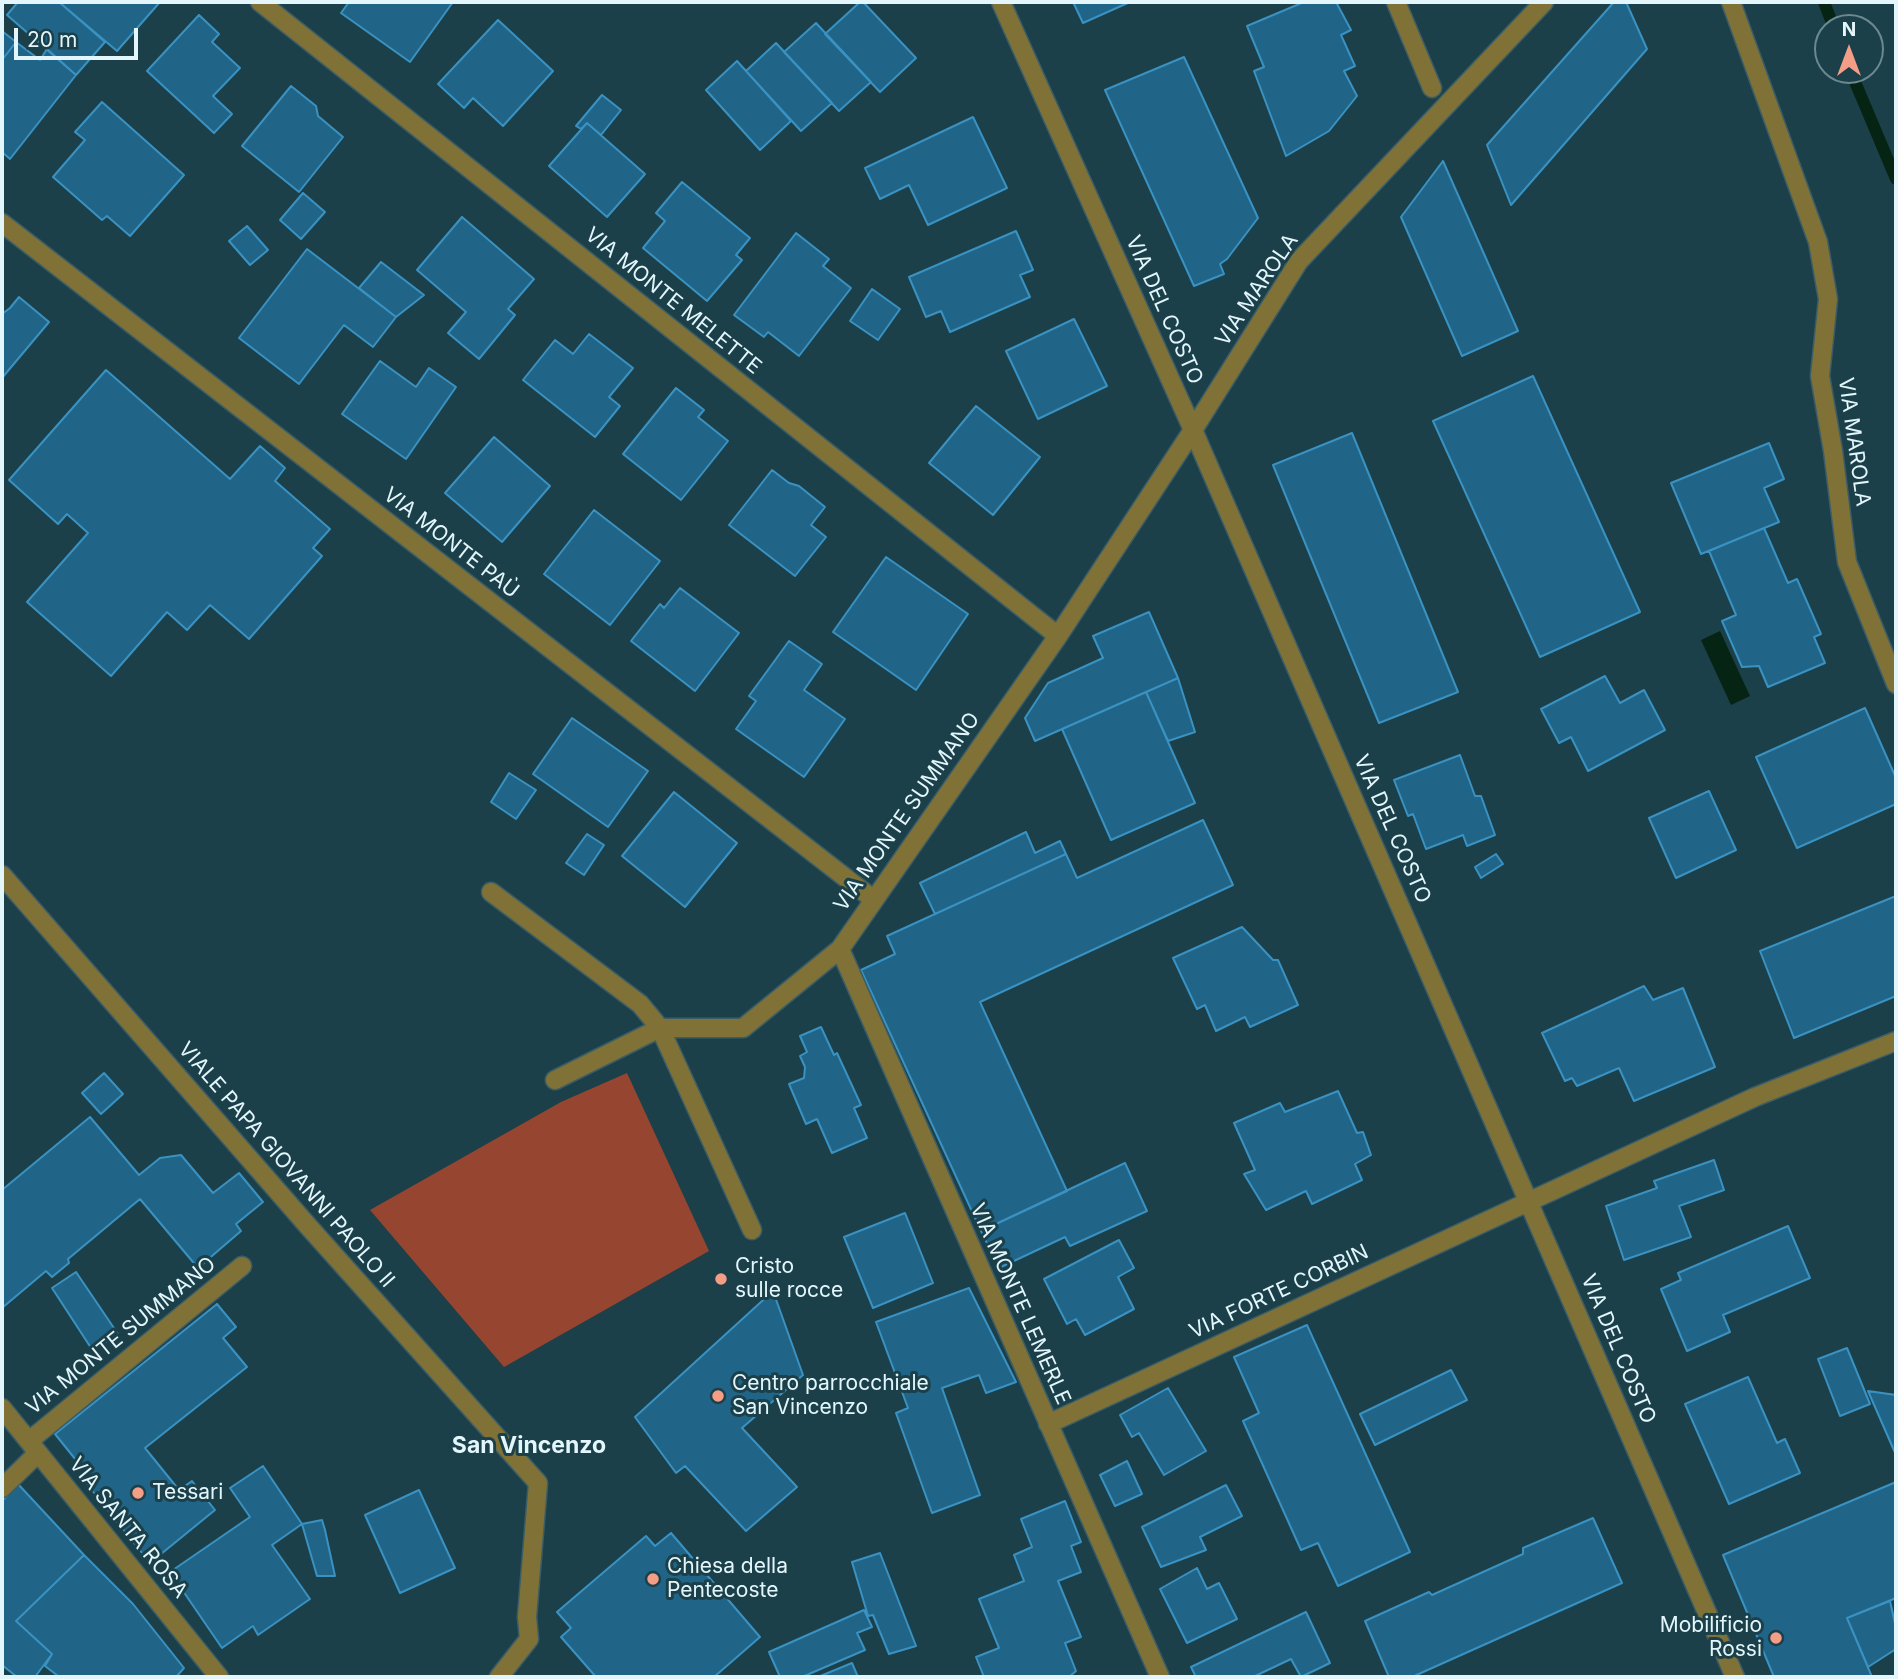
<!DOCTYPE html>
<html>
<head>
<meta charset="utf-8">
<style>
  body { margin:0 }
  #map { position:relative; width:1898px; height:1679px; overflow:hidden; background:#1c4049; font-family:Inter,sans-serif }
  canvas { display:block }
  .frame { position:absolute; inset:0; border:4px solid #e3f6fc; pointer-events:none }
  .north { position:absolute; left:1814px; top:14px; width:70px; height:70px; box-sizing:border-box; background:#1c4049; border:2px solid #6c8991; border-radius:50%; rotate:0deg; font-size:19px; font-weight:700; line-height:28px; text-align:center; color:#e3f6fc }
  .north::after { content:''; display:block; margin:auto; width:24px; height:32px; background:#f49e87; clip-path:polygon(50% 0,100% 100%,50% 72%,0 100%) }
  .scale { position:absolute; left:14px; top:28px; width:124px; height:32px; box-sizing:border-box; border:4px solid #e3f6fc; border-top:0; padding-left:9px; font-size:21px; line-height:24px; white-space:nowrap; color:#e3f6fc; -webkit-text-stroke:5px #1c4049; paint-order:stroke }
</style>
</head>
<body>
<div id="map">
<canvas width="1898" height="1679"></canvas>
<div class="frame"></div>
<div class="north">N</div>
<div class="scale">20 m</div>
</div>
<script>
const context = document.querySelector('canvas').getContext('2d');
context.lineJoin = 'round';
function fillPath(path, color) { context.fillStyle = color; context.fill(path, 'evenodd'); }
const shape = rows => new Path2D(rows.map(r => 'M' + r).join(''));
function trace(path, color, width, dash) { context.strokeStyle = color; context.lineWidth = width; context.lineCap = dash ? 'butt' : 'round'; context.setLineDash(dash || []); context.stroke(path); }
function drawText(font, color, halo, rows, align = 'center') {
  context.font = font + ' Inter,sans-serif'; context.lineWidth = 6; context.setLineDash([]); context.textBaseline = 'middle'; context.strokeStyle = halo; context.fillStyle = color; for (const [text, x, y, turn = 0] of rows) {
    context.save(); context.translate(x, y); context.rotate((+turn || 0) * Math.PI / 180); context.textAlign = isNaN(turn) ? turn : align; if (halo) context.strokeText(text, 0, 0); context.fillText(text, 0, 0); context.restore();
  }
}
fillPath(shape([
  [627,1073,709,1251,504,1367,370,1210,561,1102]
]), '#964630');
fillPath(shape([
  [1720,631,1750,696,1731,705,1701,640]
]), '#062414');
trace(shape([
  [1824,2,1834,28],
  [1850,70,1896,179]
]), '#062414', 12);
const building = shape([
  [18,2,59,2,105,42,76,75,7,15,18,2],
  [59,2,160,2,117,51,59,2],
  [349,2,453,2,410,62,341,13,349,2],
  [860,2,863,2,916,58,880,92,825,34,860,2],
  [1073,2,1130,2,1083,23,1073,2],
  [1304,2,1336,2,1351,30,1341,35,1355,66,1344,71,1357,96,1329,131,1286,156,1254,71,1264,67,1247,26,1304,2],
  [1614,2,1626,2,1647,49,1511,205,1487,145,1614,2],
  [199,15,219,34,212,42,240,68,213,96,232,114,214,133,147,71,199,15],
  [498,20,553,71,503,126,473,98,464,108,438,84,498,20],
  [816,23,871,82,839,111,784,52,816,23],
  [2,31,16,42,2,60,2,31],
  [16,42,40,60,47,49,76,75,10,159,2,152,2,60,16,42],
  [776,43,832,103,801,131,746,71,776,43],
  [1184,57,1258,218,1227,259,1220,264,1224,274,1194,286,1105,90,1184,57],
  [737,61,791,121,760,150,706,90,737,61],
  [291,86,316,106,318,116,343,137,299,192,242,146,291,86],
  [602,95,621,110,601,135,587,123,581,129,576,126,602,95],
  [102,102,184,175,130,236,107,216,102,220,53,177,85,140,75,132,102,102],
  [973,117,1007,188,928,225,909,185,880,199,865,168,973,117],
  [587,123,645,174,607,217,549,166,587,123],
  [1443,161,1518,331,1462,356,1401,217,1443,161],
  [682,182,750,238,736,255,742,260,707,301,643,248,665,221,656,213,682,182],
  [303,193,325,212,301,239,280,220,303,193],
  [462,217,534,279,508,309,515,315,479,359,448,333,466,312,417,270,462,217],
  [247,226,268,250,250,265,229,241,247,226],
  [1016,231,1033,270,1020,275,1030,297,950,332,941,311,926,317,909,277,1016,231],
  [796,233,829,259,823,266,851,288,799,356,768,332,764,337,734,315,796,233],
  [307,249,396,317,373,347,344,325,299,384,239,338,307,249],
  [381,262,424,295,396,317,359,288,381,262],
  [872,289,900,309,878,340,850,321,872,289],
  [19,297,49,322,2,378,2,314,10,308,19,297],
  [1074,319,1107,386,1038,419,1006,351,1074,319],
  [589,334,633,368,609,397,620,406,595,437,523,380,555,340,573,354,589,334],
  [380,361,416,387,429,368,456,387,406,459,342,414,380,361],
  [106,370,230,479,260,446,285,468,275,481,330,529,313,548,322,556,249,639,210,605,187,630,167,612,111,676,27,602,88,533,67,514,58,524,9,480,106,370],
  [1533,376,1640,612,1540,657,1433,421,1533,376],
  [676,388,704,410,698,417,728,441,681,500,623,454,676,388],
  [976,406,1040,457,993,515,929,463,976,406],
  [1352,433,1458,692,1379,723,1273,465,1352,433],
  [494,437,550,486,502,542,445,493,494,437],
  [1769,443,1784,479,1764,488,1779,522,1701,554,1671,483,1769,443],
  [772,470,789,483,799,486,825,507,811,525,826,537,795,576,729,525,772,470],
  [594,510,660,561,610,625,544,574,594,510],
  [1764,528,1788,583,1797,579,1821,634,1814,637,1825,663,1768,687,1759,666,1742,667,1722,621,1736,615,1709,551,1764,528],
  [886,557,968,614,916,690,833,632,886,557],
  [680,588,739,633,695,691,631,641,660,604,664,608,680,588],
  [1149,612,1178,678,1035,741,1025,718,1048,683,1103,658,1093,636,1149,612],
  [789,641,822,664,804,690,845,719,804,777,736,729,756,701,749,696,789,641],
  [1605,676,1620,703,1644,690,1665,730,1588,771,1571,737,1559,743,1541,709,1605,676],
  [1178,678,1195,732,1168,741,1146,692,1178,678],
  [1146,692,1195,803,1111,840,1062,729,1146,692],
  [1865,708,1896,778,1896,804,1797,848,1756,757,1865,708],
  [572,718,648,771,608,827,533,774,572,718],
  [1460,755,1475,796,1481,796,1495,835,1467,846,1463,835,1426,849,1413,814,1408,816,1394,780,1460,755],
  [509,773,536,790,516,819,491,802,509,773],
  [1709,791,1736,850,1676,878,1649,818,1709,791],
  [674,792,737,843,685,907,622,856,674,792],
  [1203,820,1233,885,980,1002,1067,1191,981,1231,861,970,895,954,887,936,1066,854,1077,878,1203,820],
  [1026,832,1035,853,1060,841,1066,854,935,914,920,883,1026,832],
  [587,834,604,845,584,875,566,863,587,834],
  [1496,854,1503,864,1481,878,1475,867,1496,854],
  [1896,896,1896,996,1794,1038,1760,951,1896,896],
  [1242,927,1273,960,1278,960,1298,1005,1250,1027,1245,1017,1216,1031,1205,1005,1197,1009,1173,958,1242,927],
  [1644,986,1653,1000,1683,988,1715,1067,1634,1101,1619,1068,1577,1086,1572,1078,1565,1081,1542,1033,1644,986],
  [821,1027,834,1055,837,1053,861,1105,854,1108,867,1138,832,1153,817,1119,806,1124,789,1084,804,1078,805,1067,800,1056,807,1052,800,1036,821,1027],
  [104,1073,123,1094,101,1114,82,1093,104,1073],
  [1338,1091,1357,1133,1363,1132,1371,1155,1355,1164,1362,1180,1312,1204,1306,1191,1266,1210,1244,1174,1255,1170,1234,1123,1280,1103,1285,1112,1338,1091],
  [90,1117,139,1175,160,1158,181,1155,213,1193,239,1173,263,1202,236,1224,241,1231,198,1268,140,1199,68,1259,69,1263,52,1277,46,1271,2,1308,2,1190,90,1117],
  [1714,1160,1724,1190,1679,1206,1691,1237,1624,1260,1606,1206,1657,1188,1654,1181,1714,1160],
  [1125,1163,1147,1211,1070,1246,1065,1237,999,1268,981,1231,1125,1163],
  [905,1213,933,1283,873,1308,844,1237,905,1213],
  [1788,1226,1810,1278,1723,1315,1730,1332,1687,1351,1661,1289,1681,1280,1678,1273,1788,1226],
  [1119,1240,1134,1268,1118,1277,1134,1309,1085,1335,1076,1319,1067,1324,1044,1279,1119,1240],
  [76,1272,118,1334,93,1351,52,1288,76,1272],
  [969,1288,1016,1382,986,1393,979,1375,942,1388,980,1495,932,1513,896,1413,908,1408,876,1322,969,1288],
  [773,1291,803,1375,742,1428,797,1487,746,1531,685,1466,676,1473,635,1417,773,1291],
  [217,1304,236,1327,223,1338,247,1367,145,1448,179,1490,192,1481,215,1510,150,1563,83,1479,88,1475,55,1434,217,1304],
  [1307,1325,1410,1552,1338,1586,1318,1543,1301,1550,1243,1421,1259,1413,1234,1357,1307,1325],
  [1847,1348,1870,1404,1840,1416,1818,1359,1847,1348],
  [1451,1370,1467,1400,1375,1445,1360,1414,1451,1370],
  [1748,1377,1777,1443,1785,1439,1800,1473,1729,1504,1685,1404,1748,1377],
  [1168,1388,1206,1451,1164,1475,1139,1433,1132,1437,1120,1415,1168,1388],
  [1868,1391,1896,1395,1896,1455,1868,1391],
  [1127,1461,1142,1494,1115,1506,1100,1475,1127,1461],
  [263,1466,302,1524,272,1545,310,1599,258,1635,253,1626,222,1648,170,1572,250,1517,230,1488,263,1466],
  [1896,1482,1896,1598,1847,1618,1872,1677,1774,1677,1723,1555,1896,1482],
  [18,1484,84,1555,16,1621,52,1654,35,1677,17,1677,2,1665,2,1501,18,1484],
  [1226,1485,1242,1516,1200,1537,1206,1550,1161,1567,1142,1527,1226,1485],
  [419,1490,455,1568,400,1593,365,1515,419,1490],
  [1065,1501,1081,1542,1071,1546,1081,1572,1058,1581,1081,1637,1065,1643,1076,1671,1069,1677,984,1677,976,1657,999,1648,979,1599,1024,1581,1014,1555,1032,1547,1021,1519,1065,1501],
  [1593,1518,1622,1583,1412,1677,1389,1677,1365,1621,1429,1592,1432,1595,1523,1554,1523,1548,1593,1518],
  [322,1520,325,1530,335,1576,317,1576,302,1524,322,1520],
  [671,1533,760,1637,714,1677,596,1677,561,1637,571,1628,557,1612,646,1536,655,1546,671,1533],
  [880,1553,916,1646,889,1654,873,1615,868,1616,852,1562,880,1553],
  [84,1555,133,1604,184,1668,176,1677,57,1677,58,1676,45,1666,52,1654,16,1621,84,1555],
  [1197,1568,1207,1589,1219,1583,1237,1619,1187,1643,1160,1589,1197,1568],
  [1890,1601,1896,1628,1896,1649,1868,1667,1847,1618,1890,1601],
  [864,1610,872,1627,857,1633,865,1650,802,1677,780,1677,769,1652,864,1610],
  [1306,1612,1330,1663,1301,1677,1291,1659,1253,1677,1196,1677,1191,1667,1306,1612],
  [852,1663,858,1677,818,1677,852,1663]
]);
fillPath(building, '#206488');
trace(building, '#3a92c2', 2);
const lane = shape([
  [491,892,640,1004,660,1028,752,1230]
]);
const street = shape([
  [260,2,1058,636],
  [1001,2,1193,430,1735,1677],
  [1396,2,1432,88],
  [1731,2,1818,242,1828,299,1820,376,1833,451,1847,562,1896,684],
  [2,223,873,899],
  [2,875,308,1226,538,1483,527,1617,529,1639,499,1677],
  [840,949,1160,1677],
  [555,1080,660,1028,743,1028,840,949,1058,636,1193,430,1299,261,1544,2],
  [2,1408,219,1677],
  [1048,1424,1755,1097,1896,1041],
  [29,1441,242,1266],
  [2,1488,38,1453]
]);
trace(lane, '#3c5d66', 21);
trace(street, '#3c5d66', 21);
trace(lane, '#807237', 18);
trace(street, '#807237', 18);
for (const [x, y, r, color] of [
  [721,1279,7,"#f49e87"],
  [718,1396,7,"#f49e87"],
  [138,1493,7,"#f49e87"],
  [653,1579,7,"#f49e87"],
  [1776,1638,7,"#f49e87"]
]) { const dot = new Path2D(); dot.arc(x, y, r, 0, 2 * Math.PI); context.fillStyle = color; context.fill(dot); trace(dot, '#1c4049', 2.5); }
drawText('21px', '#e3f6fc', '#1c4049', [
  ["VIA MAROLA",1257,290,-56],
  ["VIA MONTE MELETTE",673,301,39],
  ["VIA DEL COSTO",1164,310,66],
  ["VIA MAROLA",1854,442,82],
  ["VIA MONTE PAÙ",451,543,38],
  ["VIA MONTE SUMMANO",907,812,-55],
  ["VIA DEL COSTO",1392,829,66],
  ["VIALE PAPA GIOVANNI PAOLO II",286,1165,49],
  ["VIA FORTE CORBIN",1279,1292,-25],
  ["VIA MONTE LEMERLE",1020,1304,66],
  ["VIA MONTE SUMMANO",121,1336,-39],
  ["VIA DEL COSTO",1618,1349,67],
  ["VIA SANTA ROSA",128,1528,51]
]);
drawText('21px', '#e3f6fc', '#1c4049', [
  ["Cristo",735,1267],
  ["sulle rocce",735,1291],
  ["Centro parrocchiale",732,1384],
  ["San Vincenzo",732,1408],
  ["Tessari",152,1493],
  ["Chiesa della",667,1567],
  ["Pentecoste",667,1591],
  ["Mobilificio",1762,1626,"right"],
  ["Rossi",1762,1650,"right"]
], 'left');
drawText('bold 23px', '#e3f6fc', '#1c4049', [
  ["San Vincenzo",529,1446]
]);
</script>
</body>
</html>
